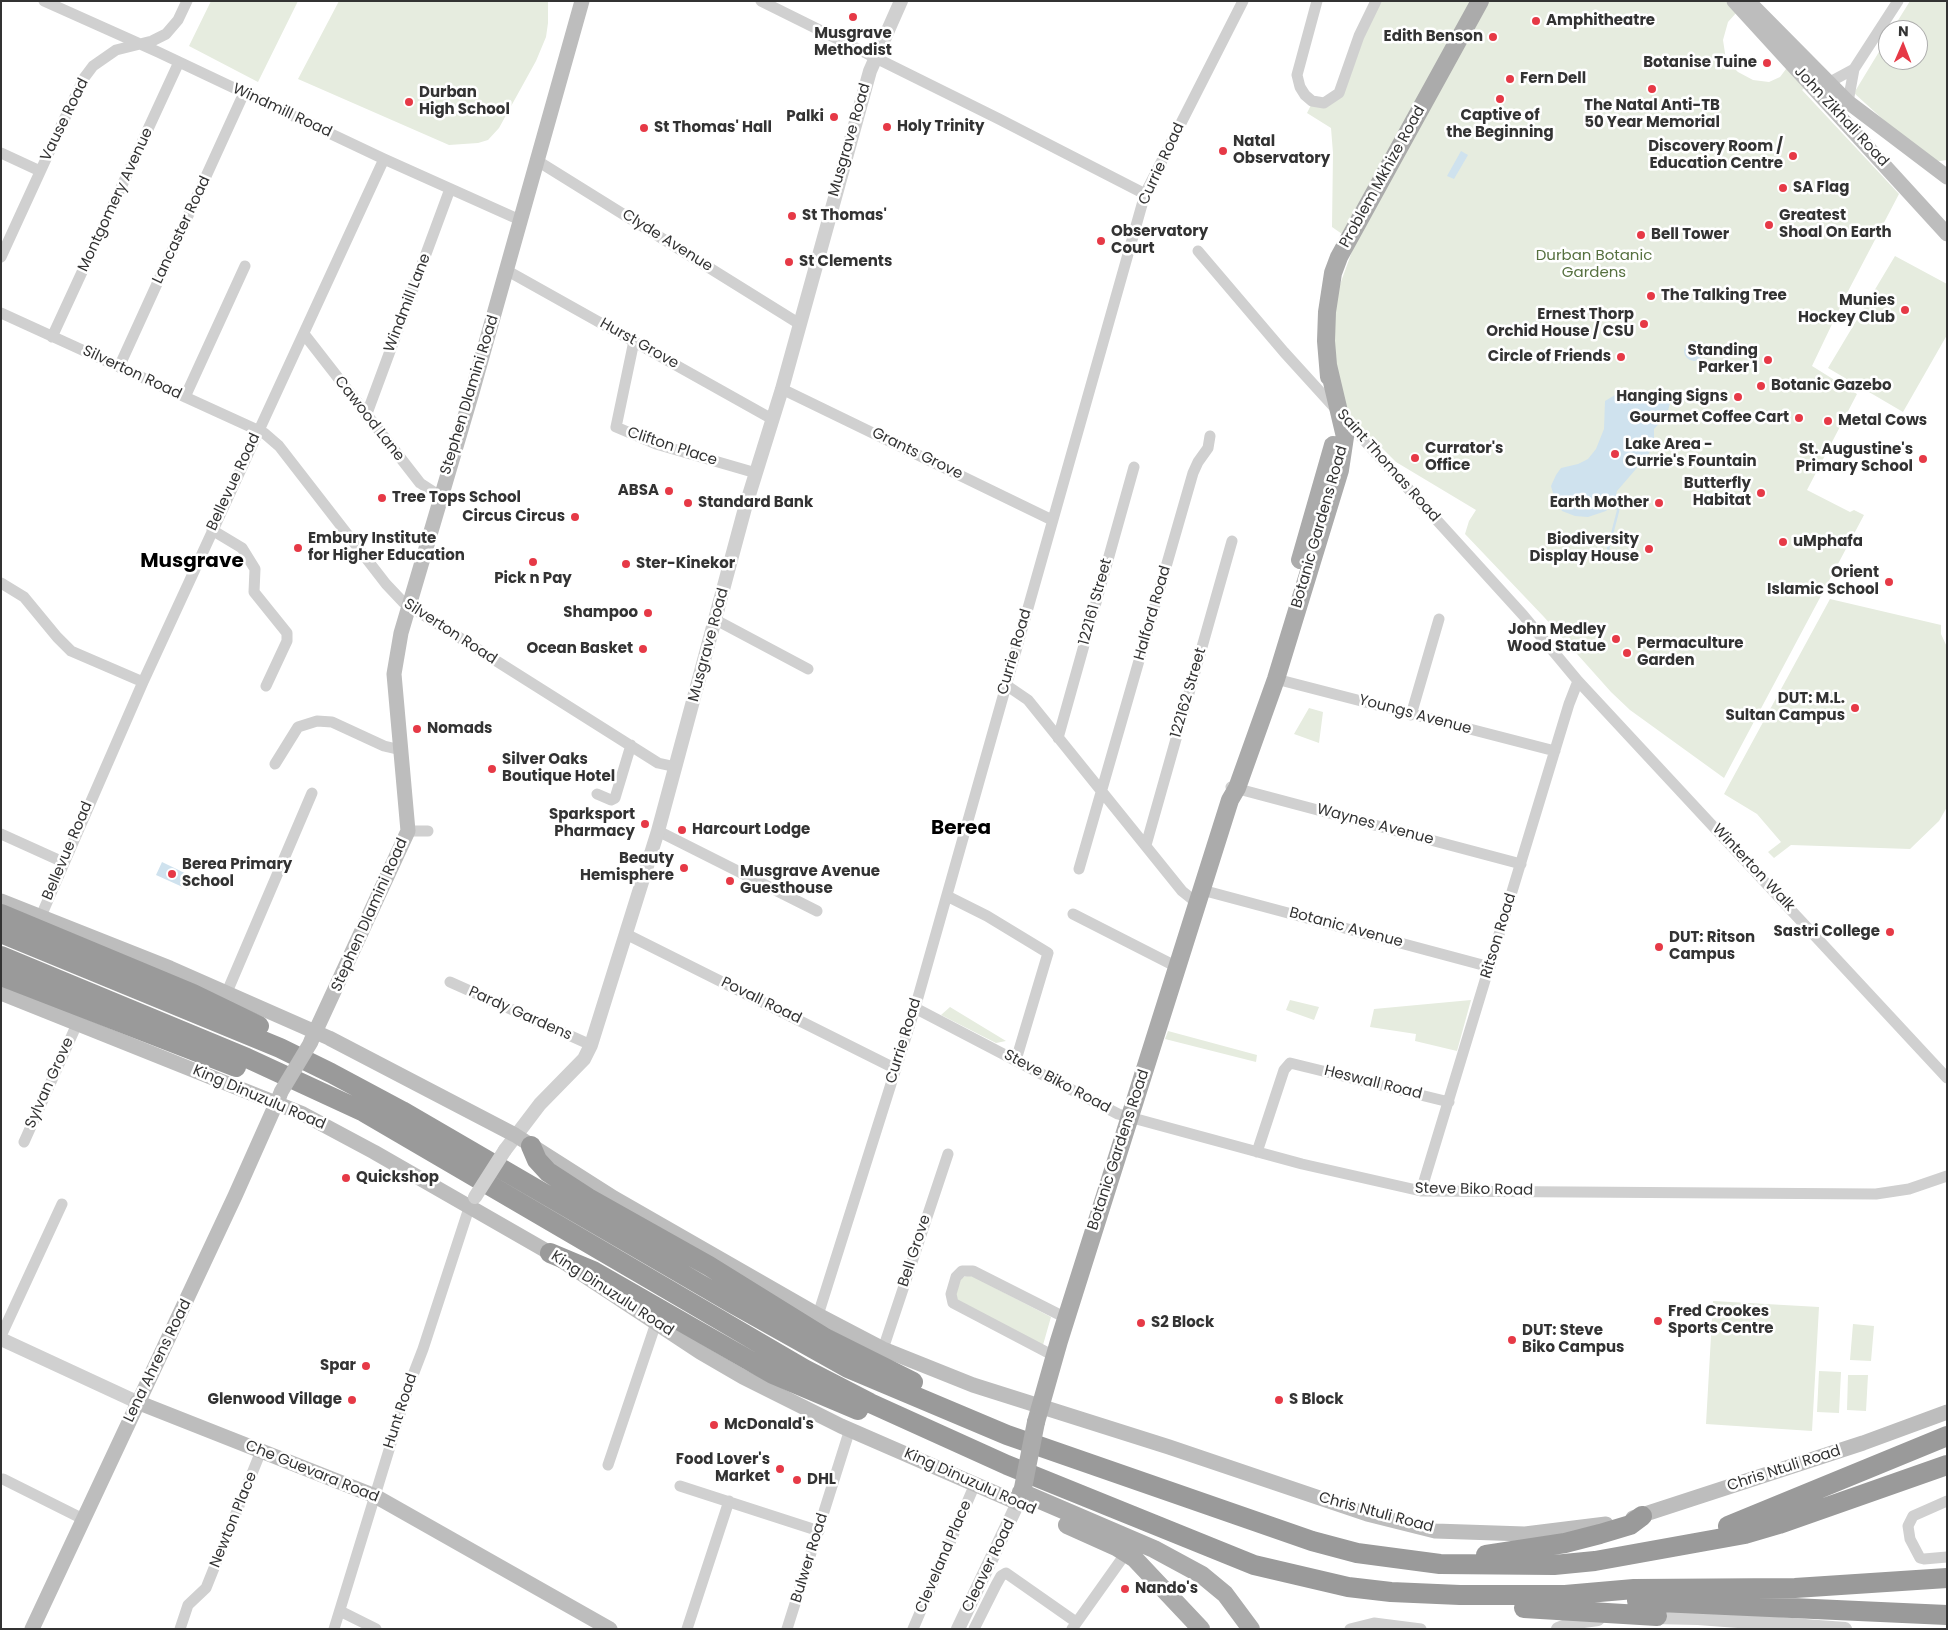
<!DOCTYPE html>
<html>
<head>
<meta charset="utf-8">
<style>
  body { margin:0 }
  #map { position:relative; width:1948px; height:1630px; overflow:hidden; background:#fff; font-family:Poppins,sans-serif }
  canvas { display:block }
  .frame { position:absolute; inset:0; border:2px solid #333; pointer-events:none }
  .north { position:absolute; left:1878px; top:20px; width:50px; height:50px; box-sizing:border-box; background:#fff; border:1px solid #adadad; border-radius:50%; rotate:1deg; font-size:14px; font-weight:700; line-height:20px; text-align:center; color:#333 }
  .north::after { content:''; display:block; margin:auto; width:18px; height:22px; background:#e63946; clip-path:polygon(50% 0,100% 100%,50% 72%,0 100%) }
</style>
</head>
<body>
<div id="map">
<canvas width="1948" height="1630"></canvas>
<div class="frame"></div>
<div class="north">N</div>
</div>
<script>
const context = document.querySelector('canvas').getContext('2d');
context.lineJoin = 'round';
function fillPath(path, color) { context.fillStyle = color; context.fill(path, 'evenodd'); }
const shape = rows => new Path2D(rows.map(r => 'M' + r).join(''));
function trace(path, color, width, dash) { context.strokeStyle = color; context.lineWidth = width; context.lineCap = dash ? 'butt' : 'round'; context.setLineDash(dash || []); context.stroke(path); }
function drawText(font, color, halo, rows, align = 'center') {
  context.font = font + ' Poppins,sans-serif'; context.lineWidth = 5; context.setLineDash([]); context.textBaseline = 'middle'; context.strokeStyle = halo; context.fillStyle = color; for (const [text, x, y, turn = 0] of rows) {
    context.save(); context.translate(x, y); context.rotate((+turn || 0) * Math.PI / 180); context.textAlign = isNaN(turn) ? turn : align; if (halo) context.strokeText(text, 0, 0); context.fillText(text, 0, 0); context.restore();
  }
}
fillPath(shape([
  [211,1,298,1,258,82,189,46],
  [339,1,548,1,548,23,546,37,536,61,499,128,488,140,478,143,449,145,298,79],
  [1377,1,1727,1,1737,12,1728,22,1723,40,1726,60,1738,72,1753,80,1769,82,1780,77,1789,65,1807,86,1802,90,1899,194,1845,297,1812,366,1857,394,1807,490,1850,512,1854,510,1864,515,1724,778,1630,710,1611,692,1544,617,1465,534,1469,521,1476,510,1396,462,1335,401,1329,315,1355,243,1332,227,1333,153,1331,128,1307,113,1312,103,1332,101],
  [1910,1,1945,1,1947,5,1947,160,1940,161,1931,160,1899,134,1854,93,1888,37,1888,60,1918,60,1918,30,1892,30],
  [1895,256,1947,284,1947,335,1903,412,1828,368],
  [1830,599,1941,625,1941,634,1947,647,1947,807,1939,821,1910,849,1791,845,1774,858,1768,852,1781,842,1757,814,1724,794],
  [1309,708,1323,712,1319,743,1294,734],
  [1290,1000,1319,1007,1314,1020,1286,1010],
  [1471,1000,1457,1051,1415,1041,1416,1034,1370,1027,1374,1009],
  [950,1007,1006,1041,996,1043,941,1015],
  [1168,1031,1257,1055,1256,1062,1165,1039],
  [970,1275,1051,1317,1043,1345,958,1301,955,1295,961,1278],
  [1713,1301,1819,1307,1812,1431,1706,1424],
  [1853,1324,1874,1326,1871,1361,1850,1360],
  [1819,1371,1841,1372,1839,1413,1817,1412],
  [1848,1375,1868,1375,1866,1411,1847,1410]
]), '#e6ecdf');
fillPath(shape([
  [1461,151,1468,155,1454,179,1447,176],
  '1684 351a10 10 0 1 1 20 0a10 10 0 1 1-20 0Z',
  [1615,395,1670,403,1667,415,1654,429,1654,444,1648,455,1617,491,1614,503,1606,511,1588,517,1575,516,1562,511,1555,500,1551,486,1556,475,1561,468,1578,464,1588,459,1596,449,1604,429,1605,401],
  [162,862,193,877,187,889,156,875]
]), '#cfe2ee');
trace(shape([
  [1606,557,1618,511,1618,506,1614,503]
]), '#cfe2ee', 2.5);
trace(shape([
  [44,1,158,52,384,159,520,220],
  [761,1,999,119,1145,194],
  [1317,1,1297,75,1300,87,1305,95,1312,101,1324,103,1339,93,1359,36,1376,1],
  [1828,83,1854,69],
  [1848,102,1854,69,1898,1],
  [1,153,40,171],
  [536,160,798,323],
  [1198,251,1284,352,1523,615,1578,681,1947,1078],
  [1,257,62,124,84,78,93,66,116,50,152,41,166,34,178,20,187,1],
  [506,270,772,419],
  [1,313,264,433,279,446,386,584,403,602,658,763,676,767],
  [304,334,420,483,440,496],
  [52,337,179,62],
  [634,341,616,427,656,444,756,473],
  [119,367,244,93],
  [782,389,1052,520],
  [185,397,245,266],
  [366,416,450,189],
  [212,530,242,548,255,569,254,592,287,633,287,641,266,686],
  [1,583,24,597,57,637,71,651,143,682],
  [716,620,808,669],
  [1276,679,1555,751],
  [1006,685,1028,700,1182,891,1197,903],
  [1411,715,1439,619],
  [1058,738,1134,467],
  [275,764,298,727,317,721,332,722,384,746,401,750],
  [1231,787,1521,864],
  [597,794,611,800,615,798,631,745],
  [408,831,428,831],
  [658,831,817,911],
  [1,834,63,862],
  [1146,845,1232,541],
  [1079,869,1193,473,1198,462,1208,448,1210,436],
  [1202,890,1490,967],
  [947,896,987,916,1048,953,1016,1060],
  [1073,914,1177,967],
  [41,916,143,682,384,159],
  [626,934,896,1069],
  [450,982,591,1045],
  [227,992,312,793],
  [915,1008,1118,1114,1302,1164,1421,1191,1876,1194,1909,1189,1947,1176],
  [24,1142,77,1024],
  [1257,1152,1284,1070,1290,1063,1449,1102],
  [1421,1191,1569,704,1578,681],
  [818,1315,915,1008,1145,194,1243,1],
  [1,1336,62,1204],
  [883,1349,948,1154],
  [1054,1356,953,1303,951,1294,956,1277,962,1271,973,1271,1066,1318],
  [608,1465,656,1323],
  [3,1479,83,1519],
  [680,1486,819,1531],
  [1947,1501,1913,1516,1908,1526,1910,1539,1920,1558,1924,1559,1947,1557],
  [340,1611,376,1629],
  [180,1629,188,1605,206,1588,261,1451],
  [334,1629,408,1388,423,1349,470,1205],
  [687,1629,729,1501],
  [787,1629,850,1429],
  [913,1629,975,1484],
  [974,1629,996,1585,1001,1576,1006,1573,1076,1622],
  [1072,1629,1126,1553],
  [1350,1629,1374,1623,1421,1629]
]), '#d0d0d0', 11);
trace(shape([
  [505,1150,540,1104,584,1059,591,1045,658,831,745,508,782,389,870,71,901,1],
  [1,1339,137,1402],
  [1650,1617,1698,1618,1845,1629],
  [958,1629,1018,1503],
  [1558,1629,1576,1622,1598,1619]
]), '#d0d0d0', 14);
trace(shape([
  [1734,1,1947,234],
  [1748,1,1848,102,1947,177],
  [1,901,170,968,329,1038,515,1135,614,1198,818,1315,883,1349,973,1385,1169,1447,1367,1514,1435,1531,1525,1534,1606,1524],
  [1,993,303,1114,374,1152,550,1253,700,1352,743,1377,841,1426,1018,1503],
  [311,1041,408,831,394,674,401,633,471,396,582,1],
  [137,1402,375,1496,610,1629],
  [1633,1518,1863,1443,1947,1412],
  [32,1629,235,1196,280,1095]
]), '#bdbdbd', 15);
trace(shape([
  [1329,377,1326,341,1327,312,1333,273,1339,257,1480,1],
  [1300,560,1333,445],
  [1036,1422,1059,1341,1230,800,1237,788,1276,679,1340,470,1345,437,1328,365],
  [1021,1492,1154,1549,1202,1575,1225,1594,1251,1629],
  [1067,1525,1116,1547,1135,1559,1201,1629]
]), '#ababab', 18);
trace(shape([
  [1,914,193,994,259,1026],
  [1,933,280,1048,331,1073,402,1111,732,1303,848,1368,1007,1435,1312,1541,1357,1553,1440,1564,1554,1565,1595,1561,1745,1534,1779,1524,1947,1465],
  [1,956,247,1058,364,1112,804,1369,870,1403,1007,1465,1254,1565,1348,1587,1391,1592,1460,1595,1565,1595,1634,1589,1795,1588,1947,1578],
  [1,976,236,1067],
  [531,1146,537,1160,548,1172,588,1198,709,1266,825,1338,913,1382],
  [550,1253,593,1271,773,1374,858,1410],
  [1728,1526,1947,1436],
  [1486,1555,1565,1543,1600,1534,1630,1525,1642,1516],
  [1637,1601,1947,1615],
  [1524,1608,1657,1616]
]), '#9a9a9a', 20);
trace(shape([
  [475,1197,505,1150]
]), '#d0d0d0', 14);
trace(shape([
  [281,1092,311,1042]
]), '#bdbdbd', 15);
trace(shape([
  [1023,1488,1036,1422]
]), '#ababab', 18);
for (const [x, y, r, color] of [
  [853,17,5,"#e63946"],
  [1536,21,5,"#e63946"],
  [1493,37,5,"#e63946"],
  [1767,63,5,"#e63946"],
  [1510,79,5,"#e63946"],
  [1652,89,5,"#e63946"],
  [1500,99,5,"#e63946"],
  [409,102,5,"#e63946"],
  [834,117,5,"#e63946"],
  [887,127,5,"#e63946"],
  [644,128,5,"#e63946"],
  [1223,151,5,"#e63946"],
  [1793,156,5,"#e63946"],
  [1783,188,5,"#e63946"],
  [792,216,5,"#e63946"],
  [1769,225,5,"#e63946"],
  [1641,235,5,"#e63946"],
  [1101,241,5,"#e63946"],
  [789,262,5,"#e63946"],
  [1651,296,5,"#e63946"],
  [1905,310,5,"#e63946"],
  [1644,324,5,"#e63946"],
  [1621,357,5,"#e63946"],
  [1768,360,5,"#e63946"],
  [1761,386,5,"#e63946"],
  [1738,397,5,"#e63946"],
  [1799,418,5,"#e63946"],
  [1828,421,5,"#e63946"],
  [1615,454,5,"#e63946"],
  [1415,458,5,"#e63946"],
  [1923,459,5,"#e63946"],
  [669,491,5,"#e63946"],
  [1761,493,5,"#e63946"],
  [382,498,5,"#e63946"],
  [688,503,5,"#e63946"],
  [1659,503,5,"#e63946"],
  [575,517,5,"#e63946"],
  [1783,542,5,"#e63946"],
  [298,548,5,"#e63946"],
  [1649,549,5,"#e63946"],
  [533,562,5,"#e63946"],
  [626,564,5,"#e63946"],
  [1889,582,5,"#e63946"],
  [648,613,5,"#e63946"],
  [1616,639,5,"#e63946"],
  [643,649,5,"#e63946"],
  [1627,653,5,"#e63946"],
  [1855,708,5,"#e63946"],
  [417,729,5,"#e63946"],
  [492,769,5,"#e63946"],
  [645,824,5,"#e63946"],
  [682,830,5,"#e63946"],
  [684,868,5,"#e63946"],
  [172,874,5,"#e63946"],
  [730,881,5,"#e63946"],
  [1890,932,5,"#e63946"],
  [1659,947,5,"#e63946"],
  [346,1178,5,"#e63946"],
  [1658,1321,5,"#e63946"],
  [1141,1323,5,"#e63946"],
  [1512,1340,5,"#e63946"],
  [366,1366,5,"#e63946"],
  [352,1400,5,"#e63946"],
  [1279,1400,5,"#e63946"],
  [714,1425,5,"#e63946"],
  [780,1469,5,"#e63946"],
  [797,1480,5,"#e63946"],
  [1125,1589,5,"#e63946"]
]) { const dot = new Path2D(); dot.arc(x, y, r, 0, 2 * Math.PI); context.fillStyle = color; context.fill(dot); trace(dot, '#fff', 2); }
drawText('bold 15px', '#333', '#fff', [
  ["Amphitheatre",1546,21],
  ["Musgrave",853,34,"center"],
  ["Methodist",853,51,"center"],
  ["Edith Benson",1483,37,"right"],
  ["Botanise Tuine",1757,63,"right"],
  ["Fern Dell",1520,79],
  ["Durban",419,93],
  ["High School",419,110],
  ["The Natal Anti-TB",1652,106,"center"],
  ["50 Year Memorial",1652,123,"center"],
  ["Captive of",1500,116,"center"],
  ["the Beginning",1500,133,"center"],
  ["Palki",824,117,"right"],
  ["Holy Trinity",897,127],
  ["St Thomas' Hall",654,128],
  ["Natal",1233,142],
  ["Observatory",1233,159],
  ["Discovery Room /",1783,147,"right"],
  ["Education Centre",1783,164,"right"],
  ["SA Flag",1793,188],
  ["St Thomas'",802,216],
  ["Greatest",1779,216],
  ["Shoal On Earth",1779,233],
  ["Observatory",1111,232],
  ["Court",1111,249],
  ["Bell Tower",1651,235],
  ["St Clements",799,262],
  ["The Talking Tree",1661,296],
  ["Munies",1895,301,"right"],
  ["Hockey Club",1895,318,"right"],
  ["Ernest Thorp",1634,315,"right"],
  ["Orchid House / CSU",1634,332,"right"],
  ["Standing",1758,351,"right"],
  ["Parker 1",1758,368,"right"],
  ["Circle of Friends",1611,357,"right"],
  ["Botanic Gazebo",1771,386],
  ["Hanging Signs",1728,397,"right"],
  ["Gourmet Coffee Cart",1789,418,"right"],
  ["Metal Cows",1838,421],
  ["Lake Area -",1625,445],
  ["Currie's Fountain",1625,462],
  ["Currator's",1425,449],
  ["Office",1425,466],
  ["St. Augustine's",1913,450,"right"],
  ["Primary School",1913,467,"right"],
  ["Butterfly",1751,484,"right"],
  ["Habitat",1751,501,"right"],
  ["ABSA",659,491,"right"],
  ["Tree Tops School",392,498],
  ["Standard Bank",698,503],
  ["Earth Mother",1649,503,"right"],
  ["Circus Circus",565,517,"right"],
  ["Embury Institute",308,539],
  ["for Higher Education",308,556],
  ["Biodiversity",1639,540,"right"],
  ["Display House",1639,557,"right"],
  ["uMphafa",1793,542],
  ["Ster-Kinekor",636,564],
  ["Orient",1879,573,"right"],
  ["Islamic School",1879,590,"right"],
  ["Pick n Pay",533,579,"center"],
  ["Shampoo",638,613,"right"],
  ["John Medley",1606,630,"right"],
  ["Wood Statue",1606,647,"right"],
  ["Permaculture",1637,644],
  ["Garden",1637,661],
  ["Ocean Basket",633,649,"right"],
  ["DUT: M.L.",1845,699,"right"],
  ["Sultan Campus",1845,716,"right"],
  ["Nomads",427,729],
  ["Silver Oaks",502,760],
  ["Boutique Hotel",502,777],
  ["Sparksport",635,815,"right"],
  ["Pharmacy",635,832,"right"],
  ["Harcourt Lodge",692,830],
  ["Beauty",674,859,"right"],
  ["Hemisphere",674,876,"right"],
  ["Berea Primary",182,865],
  ["School",182,882],
  ["Musgrave Avenue",740,872],
  ["Guesthouse",740,889],
  ["Sastri College",1880,932,"right"],
  ["DUT: Ritson",1669,938],
  ["Campus",1669,955],
  ["Quickshop",356,1178],
  ["Fred Crookes",1668,1312],
  ["Sports Centre",1668,1329],
  ["S2 Block",1151,1323],
  ["DUT: Steve",1522,1331],
  ["Biko Campus",1522,1348],
  ["Spar",356,1366,"right"],
  ["Glenwood Village",342,1400,"right"],
  ["S Block",1289,1400],
  ["McDonald's",724,1425],
  ["Food Lover's",770,1460,"right"],
  ["Market",770,1477,"right"],
  ["DHL",807,1480],
  ["Nando's",1135,1589]
], 'left');
drawText('15px', '#333', '#fff', [
  ["Windmill Road",282,111,25],
  ["John Zikhali Road",1841,117,47],
  ["Vause Road",65,120,-64],
  ["Musgrave Road",850,140,-74],
  ["Currie Road",1162,164,-65],
  ["Problem Mkhize Road",1383,177,-61],
  ["Montgomery Avenue",116,200,-65],
  ["Lancaster Road",182,230,-65],
  ["Clyde Avenue",667,241,32],
  ["Windmill Lane",408,303,-69],
  ["Hurst Grove",639,344,29],
  ["Silverton Road",132,373,25],
  ["Stephen Dlamini Road",470,395,-73],
  ["Cawood Lane",369,419,52],
  ["Clifton Place",672,447,18],
  ["Grants Grove",917,454,26],
  ["Saint Thomas Road",1388,466,48],
  ["Bellevue Road",234,482,-65],
  ["Botanic Gardens Road",1320,527,-74],
  ["122161 Street",1096,602,-75],
  ["Halford Road",1153,613,-74],
  ["Silverton Road",450,632,33],
  ["Musgrave Road",709,645,-75],
  ["Currie Road",1015,652,-74],
  ["122162 Street",1189,693,-74],
  ["Youngs Avenue",1415,715,15],
  ["Waynes Avenue",1375,825,15],
  ["Bellevue Road",68,851,-67],
  ["Winterton Walk",1753,868,47],
  ["Stephen Dlamini Road",370,915,-66],
  ["Botanic Avenue",1346,928,15],
  ["Ritson Road",1499,936,-73],
  ["Povall Road",761,1001,26],
  ["Pardy Gardens",520,1014,24],
  ["Currie Road",904,1041,-73],
  ["Steve Biko Road",1057,1082,28],
  ["Sylvan Grove",50,1083,-66],
  ["Heswall Road",1373,1083,14],
  ["King Dinuzulu Road",259,1098,23],
  ["Botanic Gardens Road",1119,1150,-72],
  ["Steve Biko Road",1474,1190,1],
  ["Bell Grove",915,1251,-72],
  ["King Dinuzulu Road",612,1294,33],
  ["Lena Ahrens Road",158,1361,-64],
  ["Hunt Road",401,1411,-72],
  ["Chris Ntuli Road",1784,1469,-18],
  ["Che Guevara Road",312,1472,22],
  ["King Dinuzulu Road",970,1482,24],
  ["Chris Ntuli Road",1376,1513,15],
  ["Newton Place",234,1520,-68],
  ["Cleveland Place",944,1557,-67],
  ["Bulwer Road",810,1558,-73],
  ["Cleaver Road",989,1566,-64]
]);
drawText('15px', '#56703f', '#fff', [
  ["Durban Botanic",1594,256],
  ["Gardens",1594,273]
]);
drawText('bold 20px', '#000', '#fff', [
  ["Musgrave",192,562],
  ["Berea",961,829]
]);
</script>
</body>
</html>
